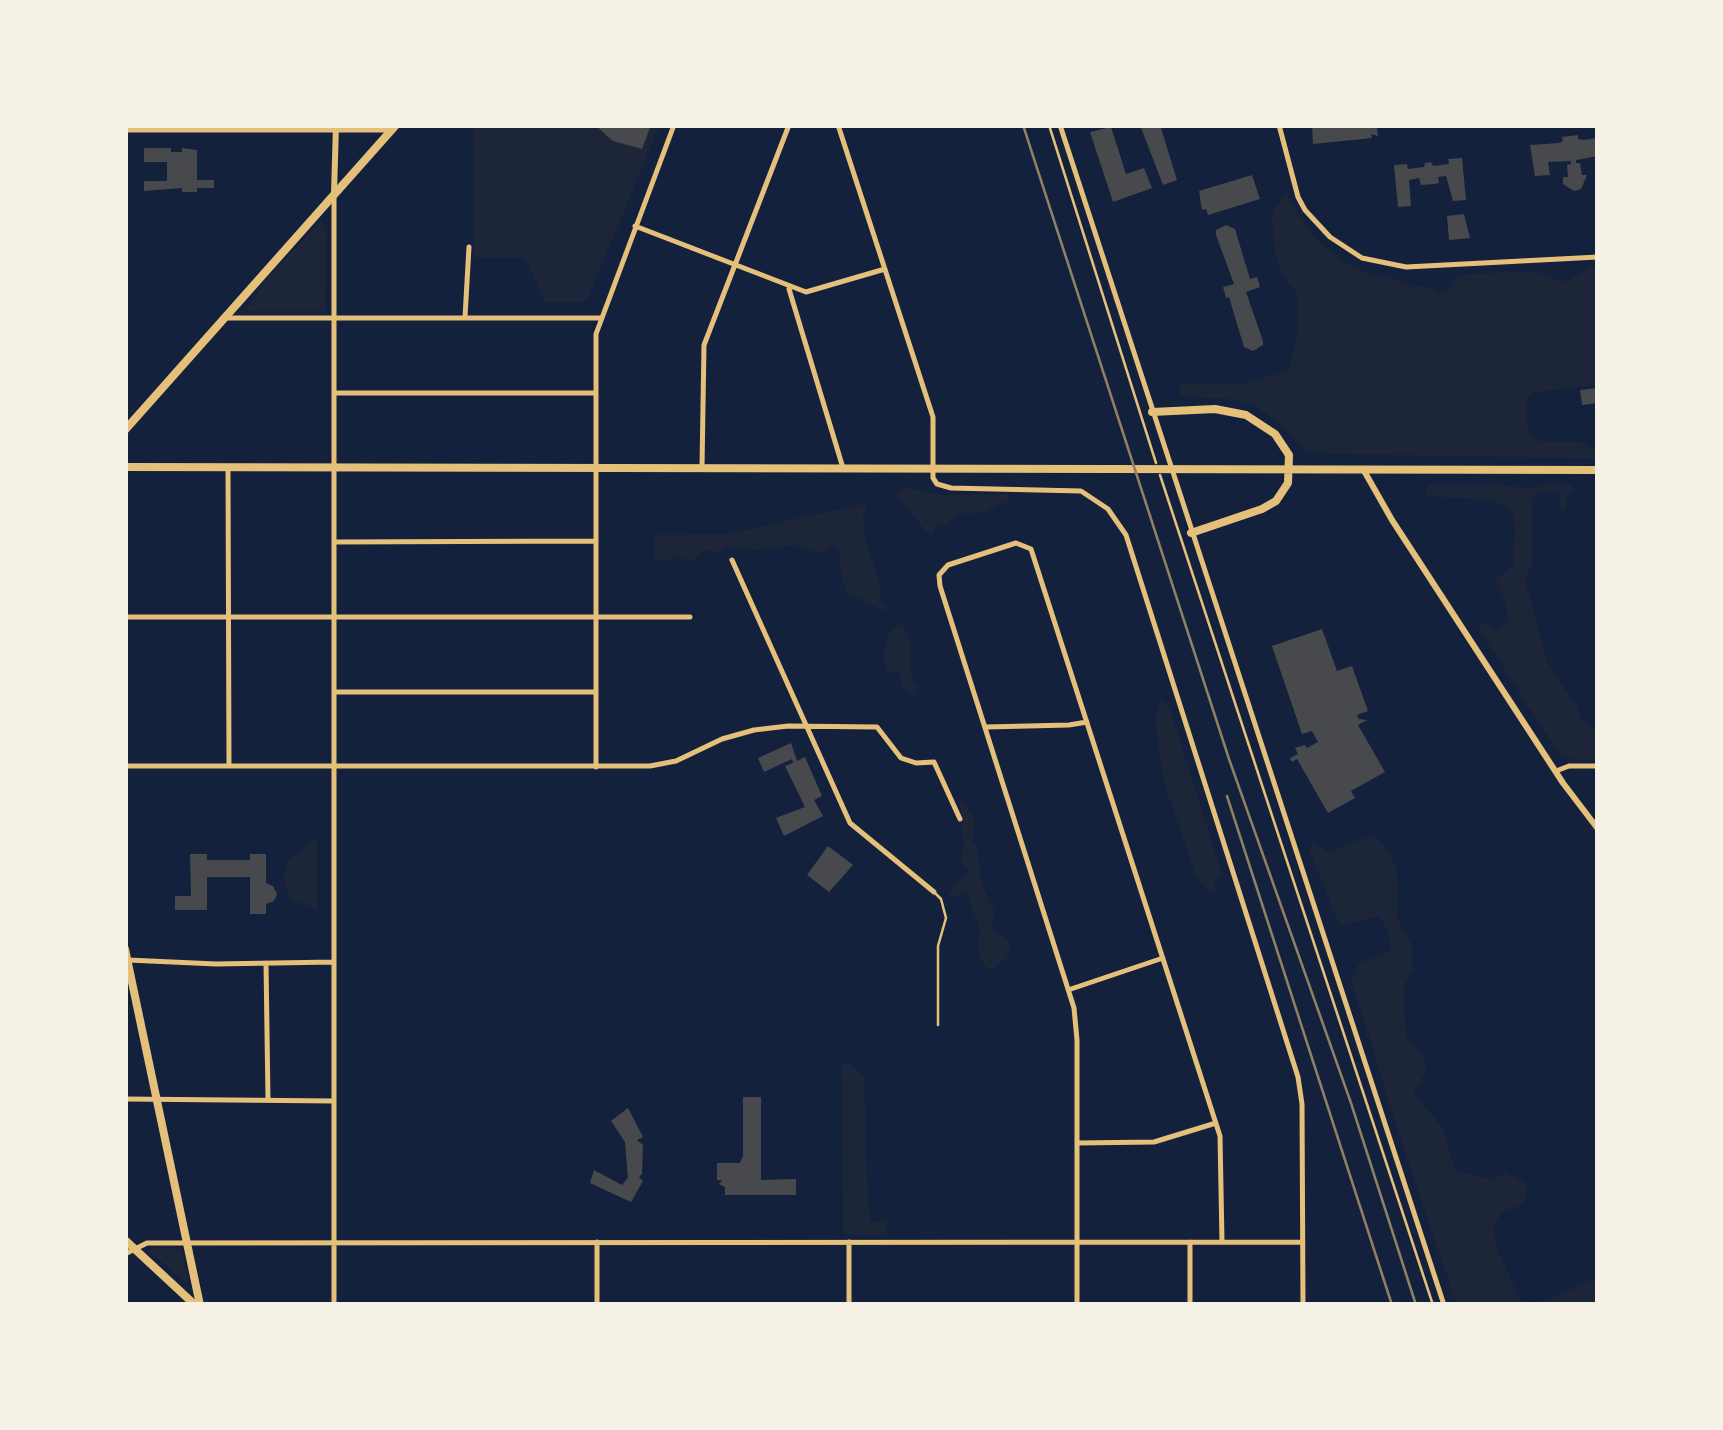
<!DOCTYPE html>
<html>
<head>
<meta charset="utf-8">
<style>
  body { margin:0 }
  #map { position:relative; width:1723px; height:1430px; overflow:hidden; background:#14213d; font-family:Karla,sans-serif }
  canvas { display:block }
  .frame { position:absolute; inset:0; border:128px solid #f6f1e7; pointer-events:none }
</style>
</head>
<body>
<div id="map">
<canvas width="1723" height="1430"></canvas>
<div class="frame"></div>
</div>
<script>
const context = document.querySelector('canvas').getContext('2d');
context.lineJoin = 'round';
function fillPath(path, color) { context.fillStyle = color; context.fill(path, 'evenodd'); }
const shape = rows => new Path2D(rows.map(r => 'M' + r).join(''));
function trace(path, color, width, dash) { context.strokeStyle = color; context.lineWidth = width; context.lineCap = dash ? 'butt' : 'round'; context.setLineDash(dash || []); context.stroke(path); }
fillPath(shape([
  [469,125,660,125,586,302,545,302,525,258,474,258,474,130],
  [1286,194,1310,233,1340,260,1378,278,1386,275,1415,287,1424,285,1438,294,1448,292,1453,280,1467,274,1531,271,1565,282,1594,266,1598,270,1598,385,1534,392,1526,400,1528,430,1533,438,1541,442,1581,442,1598,451,1598,459,1307,453,1283,426,1256,406,1229,399,1180,396,1180,383,1241,384,1289,371,1297,335,1297,297,1295,290,1282,275,1275,254,1272,218,1275,207],
  [320,222,326,228,325,311,249,311,248,307,270,275],
  [1553,483,1572,484,1573,491,1567,497,1565,510,1560,510,1560,496,1556,493,1540,493,1532,499,1533,562,1525,581,1548,663,1577,707,1581,719,1598,732,1598,761,1562,758,1478,628,1485,623,1493,631,1508,621,1506,602,1495,580,1513,566,1515,528,1512,510,1493,500,1425,496,1429,485,1497,484,1532,489],
  [902,487,939,495,1009,494,1009,500,982,513,958,513,946,525,936,522,934,535,929,535,896,495],
  [863,504,867,508,863,515,864,532,880,587,880,601,888,609,887,612,847,593,841,576,840,555,834,545,823,554,797,545,757,550,729,547,720,552,704,550,692,562,677,555,666,561,655,559,655,535,728,534],
  [897,624,904,626,911,647,911,677,919,685,913,697,902,690,900,672,888,672,883,658,887,637],
  [1162,698,1170,709,1222,874,1215,879,1216,894,1205,888,1196,876,1164,783,1155,720],
  [962,800,974,818,973,843,977,846,982,885,994,910,992,928,997,935,1004,935,1011,947,1007,958,990,971,982,962,978,945,980,929,966,892,955,898,948,895,968,871,961,860,964,843,961,827,964,822,959,801],
  [1373,834,1379,839,1395,865,1398,881,1397,919,1412,945,1413,969,1403,987,1406,1035,1423,1057,1427,1069,1414,1093,1442,1127,1455,1170,1493,1180,1505,1172,1528,1184,1523,1204,1503,1212,1493,1225,1496,1247,1523,1305,1457,1305,1405,1153,1351,979,1359,963,1391,950,1387,929,1379,916,1346,925,1339,923,1309,850,1310,845,1314,844,1328,852],
  [317,838,317,910,289,899,284,880,286,865,292,856,311,843,311,839],
  [842,1064,851,1064,864,1076,868,1206,872,1223,884,1220,888,1223,886,1236,843,1234],
  [151,1248,182,1249,188,1285,150,1252],
  [1598,1278,1598,1305,1533,1305,1593,1280]
]), '#1d2539');
fillPath(shape([
  [595,125,651,125,642,149,613,141],
  [1140,125,1160,125,1177,180,1163,185],
  [1312,125,1371,125,1371,128,1377,127,1378,136,1371,134,1372,138,1313,144],
  [1111,127,1126,174,1144,168,1152,188,1113,202,1090,132],
  [1578,135,1578,139,1583,140,1598,138,1598,156,1576,160,1576,163,1580,163,1582,175,1587,175,1581,189,1574,191,1563,184,1563,177,1568,177,1567,165,1571,164,1571,161,1548,162,1550,175,1535,176,1530,145,1559,143,1563,141,1562,137],
  [144,148,171,148,171,152,182,152,182,148,197,150,197,180,214,180,214,188,197,188,197,192,182,192,182,188,144,191,144,181,167,181,167,162,144,162],
  [1462,158,1466,200,1453,201,1446,176,1438,177,1439,183,1434,184,1421,185,1419,178,1409,180,1411,206,1398,207,1394,165,1407,164,1408,169,1424,167,1425,163,1431,162,1433,166,1449,164,1448,159],
  [1252,175,1260,199,1208,215,1206,209,1202,210,1199,191],
  [1464,214,1470,238,1449,240,1447,216],
  [1226,225,1235,229,1250,279,1257,277,1260,287,1246,292,1263,341,1263,345,1253,351,1244,347,1229,297,1226,298,1223,287,1234,284,1216,235,1216,230],
  [1598,388,1598,403,1582,405,1580,390],
  [1322,629,1337,671,1352,666,1368,711,1357,715,1359,719,1367,720,1358,725,1385,772,1351,791,1355,798,1328,813,1297,759,1292,762,1290,758,1298,754,1295,748,1305,745,1307,748,1318,742,1312,731,1302,734,1272,646],
  [791,743,797,761,805,757,822,796,814,800,823,816,784,836,776,818,805,807,785,766,793,763,792,759,764,772,758,758],
  [828,846,853,865,829,892,807,875],
  [190,854,207,854,207,860,250,860,250,854,266,854,266,883,273,886,277,894,274,901,266,904,266,914,250,914,250,877,207,877,207,910,175,910,175,896,191,896],
  [743,1097,761,1097,761,1180,796,1179,796,1195,725,1195,725,1187,719,1184,722,1180,717,1180,717,1163,740,1163,743,1156],
  [628,1108,643,1137,637,1140,643,1145,642,1174,639,1177,643,1181,631,1202,590,1183,594,1170,622,1185,628,1178,625,1142,611,1121]
]), '#48494c');
trace(shape([
  [1049,125,1156,463],
  [1160,475,1433,1305]
]), '#e5c07b', 2.5);
trace(shape([
  [935,893,941,899,946,918,938,946,938,1025]
]), '#e5c07b', 2.5);
trace(shape([
  [838,125,933,417,933,478,937,484,951,488,1081,491,1108,509,1126,535,1298,1077,1302,1104,1303,1305],
  [1060,125,1444,1305],
  [1279,125,1298,197,1305,210,1330,237,1362,258,1406,267,1598,257],
  [125,130,389,130],
  [334,196,334,1305],
  [635,226,806,292,885,269],
  [789,289,843,468],
  [465,317,469,247],
  [223,318,600,318],
  [334,393,596,393],
  [228,467,229,766],
  [702,467,704,345,789,125],
  [334,542,596,541],
  [732,560,850,823,934,892],
  [125,617,690,617],
  [334,692,596,692],
  [986,727,1069,725,1087,722],
  [125,766,650,766,676,761,722,739,754,730,788,726,877,727,901,758,916,763,934,762,960,819],
  [596,767,596,334,674,125],
  [1556,771,1569,766,1598,766],
  [128,960,216,964,334,962],
  [266,963,268,1100],
  [1071,989,1163,958],
  [125,1099,334,1101],
  [1077,1143,1154,1142,1216,1123],
  [597,1242,597,1305],
  [849,1242,849,1305],
  [1190,1242,1190,1305],
  [125,1254,147,1243,1303,1242],
  [1077,1305,1077,1040,1074,1008,940,586,939,575,948,565,1016,543,1031,549,1220,1136,1222,1242]
]), '#e5c07b', 5);
trace(shape([
  [334,193,336,125],
  [1363,469,1392,520,1563,783,1598,829]
]), '#e5c07b', 6);
trace(shape([
  [1152,412,1215,409,1246,415,1275,434,1289,455,1288,483,1276,501,1262,509,1191,533],
  [125,467,1598,470],
  [125,949,200,1305]
]), '#e5c07b', 8);
trace(shape([
  [125,430,396,125],
  [125,1240,195,1305]
]), '#e5c07b', 8);
trace(shape([
  [1023,125,1229,759,1351,1103,1416,1305],
  [1227,796,1392,1305]
]), '#918062', 2.5);
</script>
</body>
</html>
